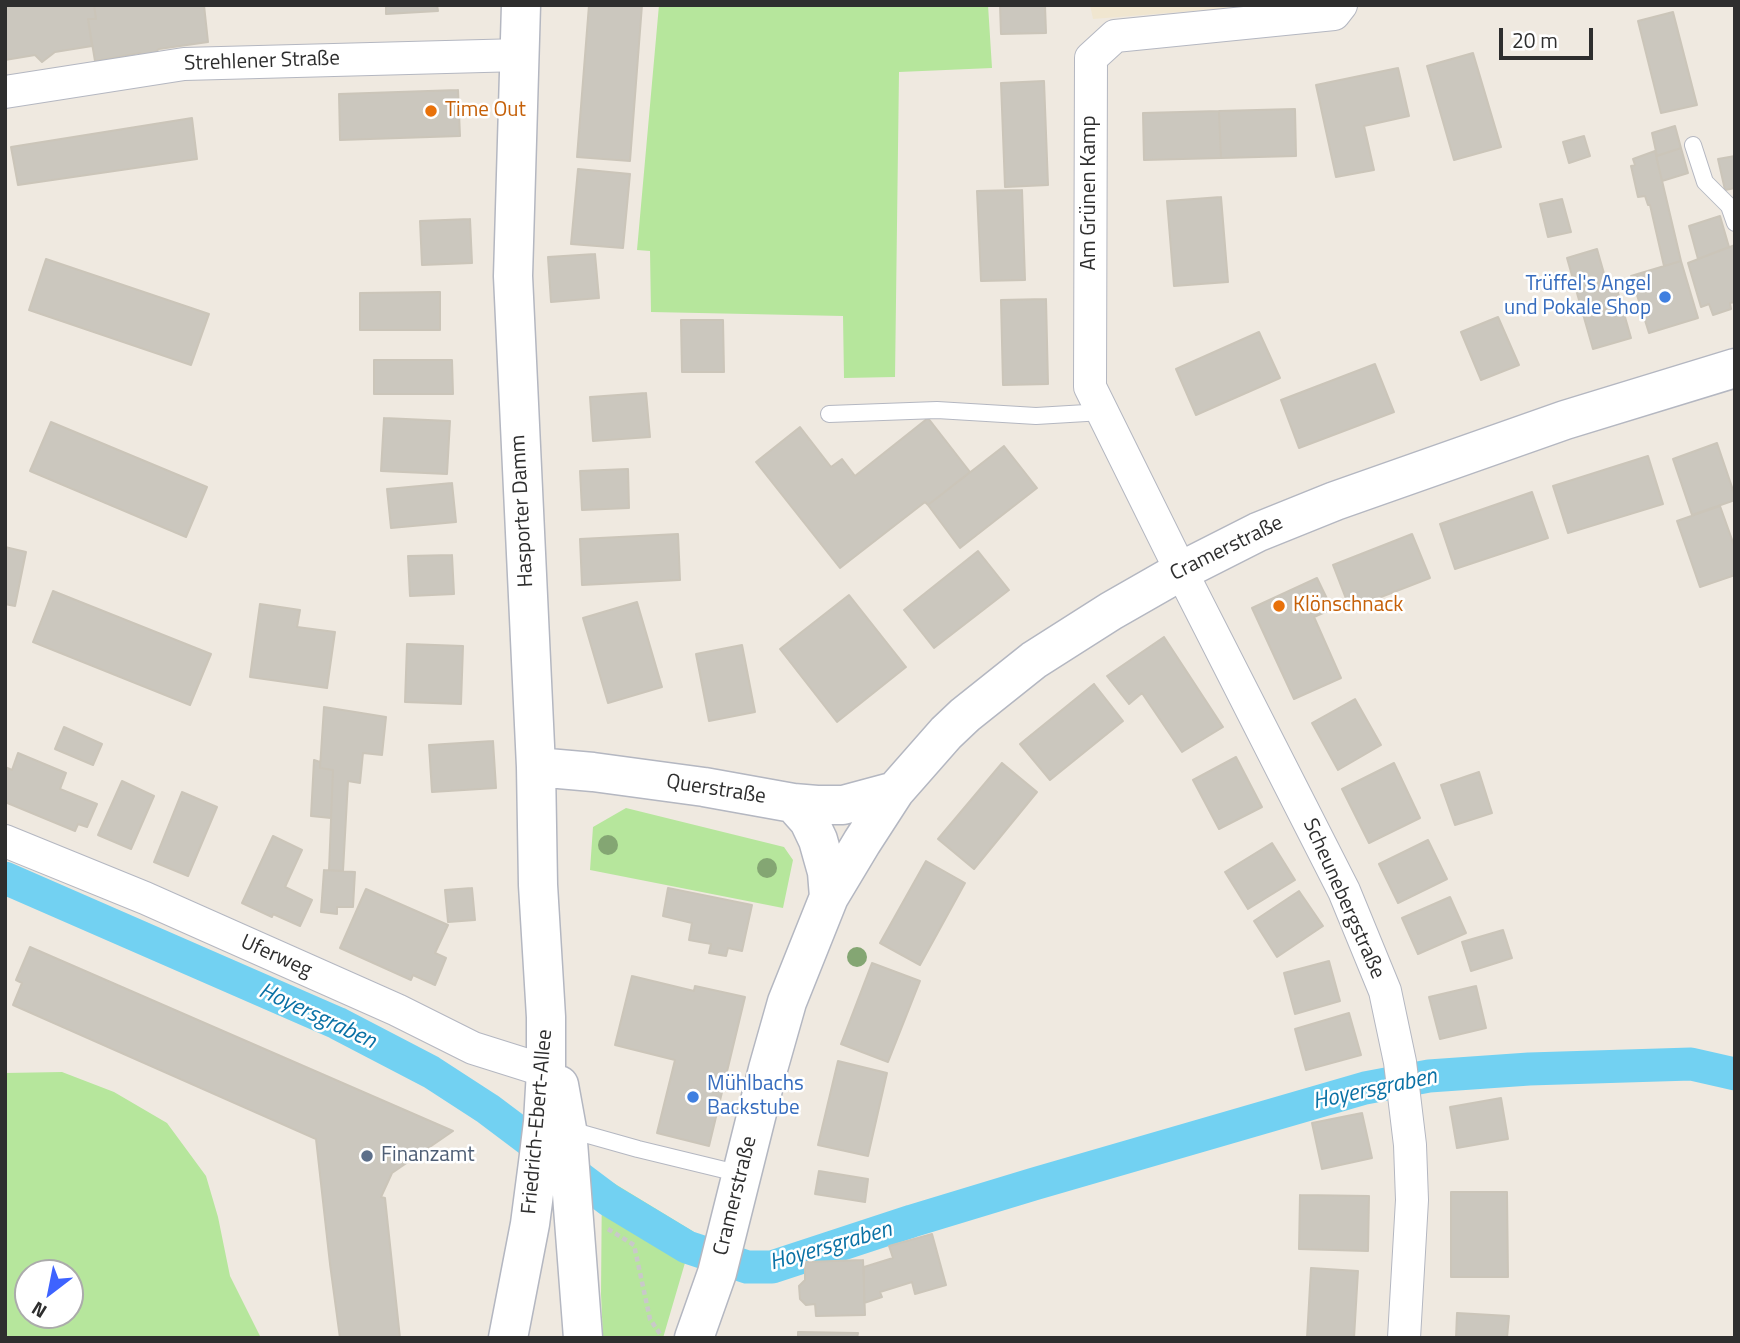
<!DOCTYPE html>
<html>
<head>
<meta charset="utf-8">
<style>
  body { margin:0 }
  #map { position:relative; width:1740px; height:1343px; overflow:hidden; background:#efe9e0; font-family:"Titillium Web",sans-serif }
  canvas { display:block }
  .frame { position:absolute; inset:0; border:7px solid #2e2e2e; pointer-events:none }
  .north { position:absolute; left:14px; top:1259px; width:70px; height:70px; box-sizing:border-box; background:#fff; border:2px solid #ababab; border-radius:50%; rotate:212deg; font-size:19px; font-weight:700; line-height:28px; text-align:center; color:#2e2e2e }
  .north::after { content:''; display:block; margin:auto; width:24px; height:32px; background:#3e63ff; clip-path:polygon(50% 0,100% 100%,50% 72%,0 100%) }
  .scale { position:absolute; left:1499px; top:28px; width:94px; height:32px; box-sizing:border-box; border:4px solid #2e2e2e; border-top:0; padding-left:9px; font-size:21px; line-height:24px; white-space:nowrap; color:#2e2e2e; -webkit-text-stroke:5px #fff; paint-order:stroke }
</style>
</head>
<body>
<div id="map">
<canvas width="1740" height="1343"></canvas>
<div class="frame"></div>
<div class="north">N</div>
<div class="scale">20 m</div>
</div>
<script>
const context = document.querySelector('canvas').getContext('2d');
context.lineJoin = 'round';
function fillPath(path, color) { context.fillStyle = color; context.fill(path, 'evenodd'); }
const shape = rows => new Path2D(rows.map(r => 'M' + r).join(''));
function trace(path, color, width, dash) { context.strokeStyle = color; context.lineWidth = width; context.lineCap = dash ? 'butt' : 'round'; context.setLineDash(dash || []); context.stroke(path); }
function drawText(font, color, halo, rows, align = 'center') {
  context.font = font + ' "Titillium Web",sans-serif'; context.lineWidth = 5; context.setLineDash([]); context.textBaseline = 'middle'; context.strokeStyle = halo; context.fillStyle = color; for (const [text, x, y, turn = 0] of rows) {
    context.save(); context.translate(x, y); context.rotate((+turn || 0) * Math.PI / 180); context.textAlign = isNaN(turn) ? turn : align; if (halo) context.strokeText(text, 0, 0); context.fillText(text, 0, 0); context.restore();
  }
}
fillPath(shape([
  [1090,5,1244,5,1231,8,1093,19]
]), '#f0e6d0');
fillPath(shape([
  [659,5,988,5,992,68,899,72,895,377,844,378,843,316,651,312,650,251,637,250],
  [626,808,784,847,793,860,783,908,590,870,593,827],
  [62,1072,114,1092,167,1123,206,1176,218,1217,230,1276,261,1338,5,1338,5,1073],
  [28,1273,70,1273,70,1315,28,1315],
  [602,1176,694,1232,663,1338,603,1338,601,1294]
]), '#b6e69c');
trace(shape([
  [5,878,337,1023,431,1072,488,1109,609,1200,687,1247,747,1267,772,1267,912,1221,1034,1184,1365,1088,1429,1076,1529,1069,1691,1064,1735,1074]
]), '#72d1f2', 33);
const building = shape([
  [5,5,94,5,96,19,88,19,92,46,55,52,42,62,35,55,5,60,5,5],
  [94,5,204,5,208,42,159,49,146,59,140,53,95,61,88,19,96,19,94,5],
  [386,5,437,5,438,11,386,14,386,5],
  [589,5,642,5,630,161,577,157,589,5],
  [1000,5,1045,5,1046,33,1001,34,1000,5],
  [1673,12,1697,105,1661,113,1638,21,1673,12],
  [1473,53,1501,147,1454,160,1427,66,1473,53],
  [1398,68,1409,116,1364,126,1374,170,1336,177,1316,85,1398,68],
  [1044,81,1048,185,1005,187,1001,83,1044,81],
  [458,90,460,136,340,140,339,94,458,90],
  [1295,109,1296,156,1221,158,1219,111,1295,109],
  [1219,111,1221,158,1144,160,1143,113,1219,111],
  [192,118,197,159,18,185,11,147,192,118],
  [1675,126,1681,148,1657,156,1652,133,1675,126],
  [1584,136,1590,156,1569,163,1563,142,1584,136],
  [1681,148,1688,173,1662,181,1656,156,1681,148],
  [1655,151,1681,261,1664,266,1650,205,1648,205,1645,196,1638,197,1631,166,1635,165,1633,159,1655,151],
  [1735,156,1735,188,1725,190,1718,159,1735,156],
  [578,169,630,174,623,248,571,244,578,169],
  [1022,190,1025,280,981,281,977,191,1022,190],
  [1221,197,1228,282,1174,286,1167,201,1221,197],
  [1562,199,1571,232,1548,237,1540,204,1562,199],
  [1720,216,1729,247,1698,259,1689,226,1720,216],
  [470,219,472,263,422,265,420,221,470,219],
  [1735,245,1735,302,1730,303,1731,309,1713,315,1709,304,1701,307,1688,263,1735,245],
  [1597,249,1609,291,1617,289,1631,338,1593,349,1567,258,1597,249],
  [595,254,599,298,551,302,548,257,595,254],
  [46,259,209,314,191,365,29,310,46,259],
  [1681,261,1698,318,1649,333,1631,276,1681,261],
  [440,292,440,330,360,330,360,293,440,292],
  [1046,299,1048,384,1003,385,1001,300,1046,299],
  [1498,317,1519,365,1481,380,1461,332,1498,317],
  [681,320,723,320,724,372,682,372,681,320],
  [1259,332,1280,378,1196,415,1176,369,1259,332],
  [374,360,452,360,453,394,374,394,374,360],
  [1375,364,1394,412,1299,448,1281,400,1375,364],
  [646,393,650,437,593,441,590,397,646,393],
  [384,418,450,421,447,474,381,471,384,418],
  [928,418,970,472,928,505,925,502,840,568,756,462,800,427,831,467,842,459,855,476,928,418],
  [51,422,207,487,186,537,30,471,51,422],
  [1717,443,1735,496,1735,500,1692,515,1673,459,1717,443],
  [1004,446,1037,488,960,548,928,505,1004,446],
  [1648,456,1663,504,1568,533,1553,486,1648,456],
  [628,469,629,508,582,510,580,471,628,469],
  [452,483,456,522,391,528,387,489,452,483],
  [1532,492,1548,538,1455,569,1440,524,1532,492],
  [1720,506,1735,548,1735,575,1700,587,1677,521,1720,506],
  [678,534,680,580,582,585,580,539,678,534],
  [1412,534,1430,578,1350,609,1333,565,1412,534],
  [5,547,26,552,15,606,5,604,5,547],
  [978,551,1009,590,934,648,904,610,978,551],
  [452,555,454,594,410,596,408,556,452,555],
  [1317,578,1332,609,1314,617,1341,678,1294,699,1252,608,1317,578],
  [53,591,211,654,190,705,33,642,53,591],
  [849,595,906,667,837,722,780,649,849,595],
  [637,602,662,687,608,703,583,618,637,602],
  [260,604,300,610,297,627,335,632,327,688,250,677,260,604],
  [1164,637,1223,727,1182,752,1142,693,1129,704,1107,676,1164,637],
  [407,644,463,646,461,704,405,702,407,644],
  [742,645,755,712,709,721,696,654,742,645],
  [1094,684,1123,721,1050,780,1020,744,1094,684],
  [1355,699,1381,745,1338,770,1312,723,1355,699],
  [324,707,386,717,382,755,363,753,360,783,348,781,343,871,329,870,333,770,320,768,324,707],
  [64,727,102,744,93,765,55,749,64,727],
  [493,741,496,788,432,792,429,745,493,741],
  [18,753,66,773,60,789,97,804,87,827,78,824,75,831,5,802,5,767,12,770,18,753],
  [1236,757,1262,807,1219,829,1193,780,1236,757],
  [314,760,320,762,320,768,333,770,331,818,311,816,314,760],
  [1002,763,1037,792,974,869,938,839,1002,763],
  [1394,763,1420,818,1369,843,1342,789,1394,763],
  [1479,772,1492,813,1455,825,1441,785,1479,772],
  [122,781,154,796,131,849,98,835,122,781],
  [182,792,217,807,188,876,154,862,182,792],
  [273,836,302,850,285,887,312,900,300,926,273,914,272,917,242,903,273,836],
  [1428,840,1447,879,1398,903,1379,864,1428,840],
  [1272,843,1295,880,1248,909,1225,872,1272,843],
  [926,861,965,883,920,965,880,943,926,861],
  [324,870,355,872,353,907,337,907,337,914,321,912,324,870],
  [472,888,475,920,448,922,445,890,472,888],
  [668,888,752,905,742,951,728,948,726,956,709,953,711,944,689,940,692,923,663,916,668,888],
  [366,889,448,925,435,953,446,958,435,985,413,975,411,980,340,948,366,889],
  [1299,891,1323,926,1277,957,1254,921,1299,891],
  [1450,897,1466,933,1418,954,1402,918,1450,897],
  [1503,930,1512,958,1471,971,1462,942,1503,930],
  [30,947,453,1131,392,1173,381,1197,385,1198,400,1338,340,1338,330,1264,316,1139,13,1005,22,983,16,980,30,947],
  [1329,961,1340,1001,1295,1014,1284,973,1329,961],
  [872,963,920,981,888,1062,841,1044,872,963],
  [632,976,694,991,695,986,745,997,709,1146,657,1133,675,1060,615,1045,632,976],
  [1476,986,1486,1028,1440,1039,1429,997,1476,986],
  [1349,1013,1361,1055,1306,1070,1295,1029,1349,1013],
  [838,1061,887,1073,868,1156,818,1145,838,1061],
  [1501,1098,1508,1139,1457,1148,1450,1107,1501,1098],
  [1362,1113,1372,1158,1322,1169,1312,1123,1362,1113],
  [819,1171,868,1179,865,1202,815,1194,819,1171],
  [1451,1192,1507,1192,1508,1277,1451,1277,1451,1192],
  [1300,1195,1369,1196,1368,1251,1299,1249,1300,1195],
  [932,1234,946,1285,915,1294,912,1282,880,1292,882,1297,864,1303,864,1267,893,1258,889,1246,932,1234],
  [863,1260,865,1315,816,1316,815,1304,806,1305,800,1299,799,1286,805,1280,805,1262,863,1260],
  [1311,1268,1358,1271,1354,1338,1307,1338,1311,1268],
  [1457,1313,1509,1316,1507,1338,1456,1338,1457,1313],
  [798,1332,858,1333,857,1338,798,1338,798,1332]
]);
fillPath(building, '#cbc7be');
trace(building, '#cbc5b9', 2);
const lane = shape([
  [1693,145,1705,182,1729,206,1735,223],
  [829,414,937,410,1036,416,1103,412],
  [567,1129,638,1149,741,1174]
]);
const street = shape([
  [1341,5,1334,14,1115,36,1091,58,1090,387,1181,571,1344,891,1385,991,1400,1062,1410,1145,1412,1200,1404,1338],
  [5,92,184,64,521,55],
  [5,841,145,898,397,1010,473,1048,546,1071]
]);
const secondary = shape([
  [536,767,593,772,704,787,793,803,817,805,843,805,895,791],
  [793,803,809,821,818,840,827,872,829,897],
  [559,1085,567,1129,583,1338],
  [508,1338,530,1224,538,1163,543,1122,546,1071,546,1017,538,885,536,767,513,276,521,5],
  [694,1338,717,1273,768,1069,787,1002,829,897,862,842,895,791,946,733,965,715,1034,660,1111,611,1181,571,1258,532,1335,501,1565,420,1735,368]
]);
trace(lane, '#b4b7c1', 18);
trace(street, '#b4b7c1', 34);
trace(secondary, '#b4b7c1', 41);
trace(shape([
  [608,1229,634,1245,650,1319,660,1334]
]), '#c9c9c9', 4.5, [5, 3.5]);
trace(lane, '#fff', 16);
trace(street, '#fff', 32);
trace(secondary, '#fff', 38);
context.fillStyle = '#84a673';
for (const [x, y] of [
  [608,845],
  [767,868],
  [857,957]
]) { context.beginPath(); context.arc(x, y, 10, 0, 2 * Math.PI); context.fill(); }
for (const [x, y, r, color] of [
  [431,111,7,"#e8710a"],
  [1665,297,7,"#3f7fe0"],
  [1279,606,7,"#e8710a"],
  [693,1097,7,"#3f7fe0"],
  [367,1156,7,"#5c6f8a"]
]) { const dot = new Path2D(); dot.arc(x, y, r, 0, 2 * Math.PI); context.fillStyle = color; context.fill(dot); trace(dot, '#fff', 2.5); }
drawText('21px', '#2e2e2e', '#fff', [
  ["Strehlener Straße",262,62,-2],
  ["Am Grünen Kamp",1090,193,-90],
  ["Hasporter Damm",523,511,-93],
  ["Cramerstraße",1227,549,-26],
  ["Querstraße",716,790,9],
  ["Scheunebergstraße",1343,899,66],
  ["Uferweg",276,957,24],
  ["Friedrich-Ebert-Allee",538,1122,-85],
  ["Cramerstraße",736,1196,-76]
]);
drawText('21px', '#c56008', '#fff', [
  ["Time Out",445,111],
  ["Klönschnack",1293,606]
], 'left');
drawText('21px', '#366cbe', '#fff', [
  ["Trüffel's Angel",1651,285],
  ["und Pokale Shop",1651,309],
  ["Mühlbachs",707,1085,"left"],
  ["Backstube",707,1109,"left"]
], 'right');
drawText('21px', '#4e5e75', '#fff', [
  ["Finanzamt",381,1156]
], 'left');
drawText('italic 23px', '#0a71a5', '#fff', [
  ["Hoyersgraben",317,1017,25],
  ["Hoyersgraben",1375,1090,-12],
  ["Hoyersgraben",831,1247,-16]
]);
</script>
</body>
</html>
